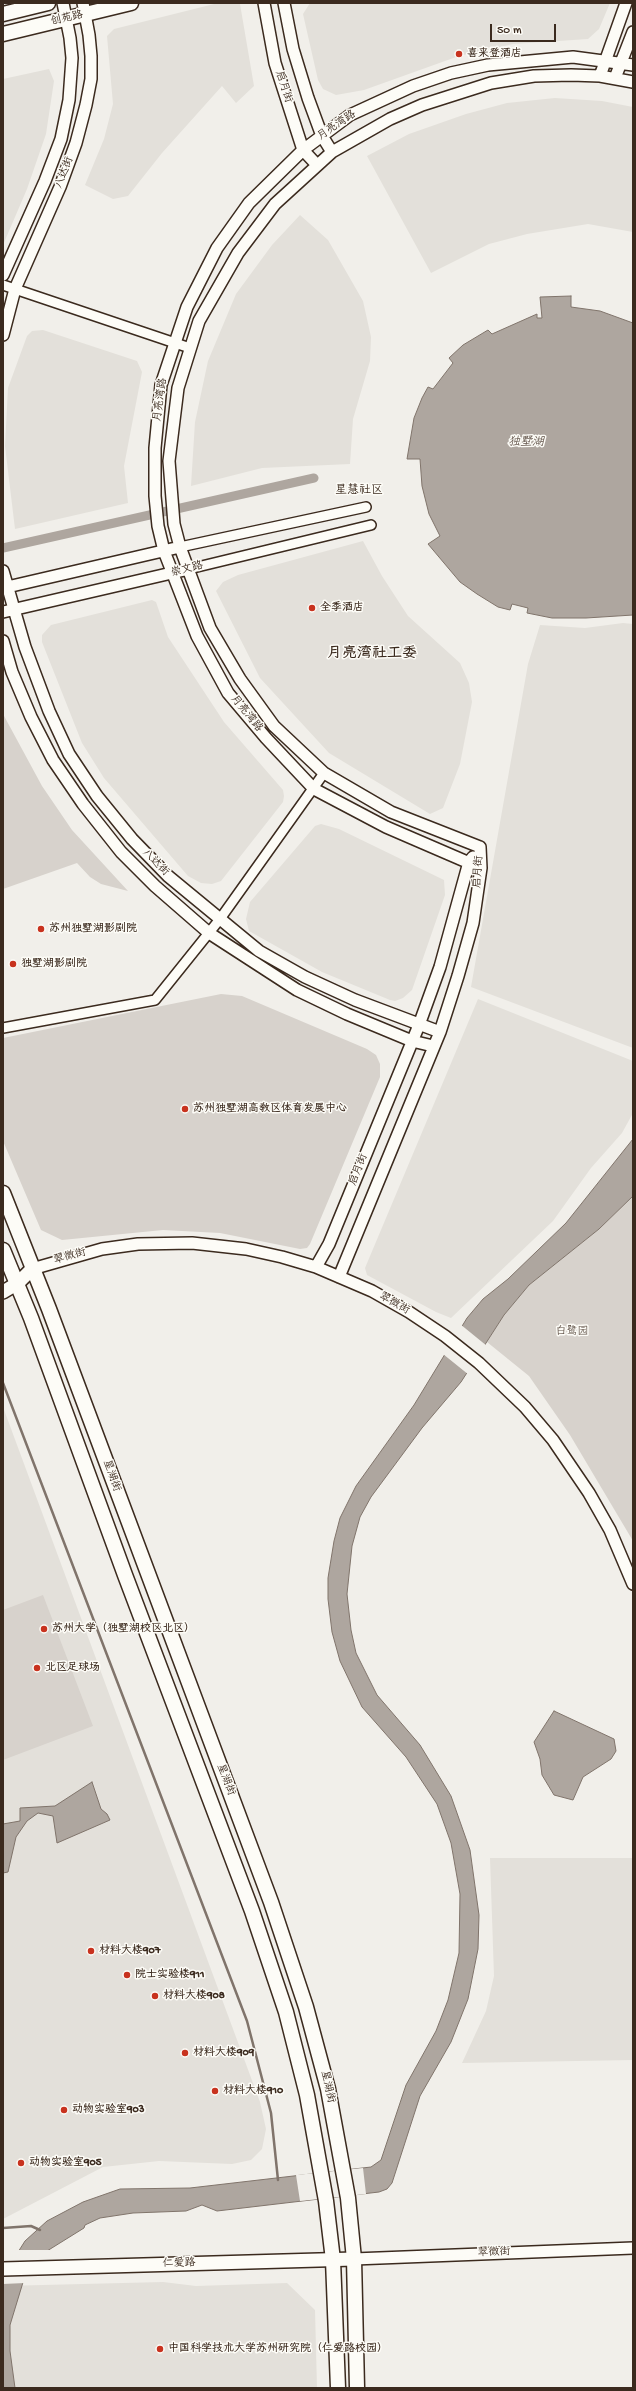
<!DOCTYPE html>
<html>
<head>
<meta charset="utf-8">
<style>
  body { margin:0 }
  #map { position:relative; width:636px; height:2391px; overflow:hidden; background:#f1efea; font-family:"Gochi Hand",sans-serif }
  canvas { display:block }
  .frame { position:absolute; inset:0; border:4px solid #3b2a1e; pointer-events:none }
  .scale { position:absolute; left:490px; top:24px; width:66px; height:18px; box-sizing:border-box; border:2px solid #3b2a1e; border-top:0; padding-left:5px; font-size:12px; line-height:14px; white-space:nowrap; color:#3b2a1e; -webkit-text-stroke:3px #fdfcf7; paint-order:stroke }
</style>
</head>
<body>
<div id="map">
<canvas width="636" height="2391"></canvas>
<div class="frame"></div>
<div class="scale">50 m</div>
</div>
<script>
const context = document.querySelector('canvas').getContext('2d');
context.lineJoin = 'round';
function fillPath(path, color) { context.fillStyle = color; context.fill(path, 'evenodd'); }
const shape = rows => new Path2D(rows.map(r => 'M' + r).join(''));
function trace(path, color, width, dash) { context.strokeStyle = color; context.lineWidth = width; context.lineCap = dash ? 'butt' : 'round'; context.setLineDash(dash || []); context.stroke(path); }
function drawText(font, color, halo, rows, align = 'center') {
  context.font = font + ' "Gochi Hand","LXGW WenKai TC",sans-serif'; context.lineWidth = 3; context.setLineDash([]); context.textBaseline = 'middle'; context.strokeStyle = halo; context.fillStyle = color; for (const [text, x, y, turn = 0] of rows) {
    context.save(); context.translate(x, y); context.rotate((+turn || 0) * Math.PI / 180); context.textAlign = isNaN(turn) ? turn : align; if (halo) context.strokeText(text, 0, 0); context.fillText(text, 0, 0); context.restore();
  }
}
fillPath(shape([
  [218,3,240,4,254,86,236,103,222,86,162,153,128,196,113,199,85,185,104,139,113,104,107,36,114,29],
  [310,3,610,3,599,29,588,39,513,44,459,56,364,90,336,95,323,89,318,80,303,14],
  [49,69,54,81,46,134,27,189,3,245,3,79],
  [555,98,602,101,633,107,633,232,588,224,527,234,489,244,431,273,367,156,409,134,466,114,507,103],
  [300,215,328,240,363,301,371,337,370,361,353,419,350,464,262,468,191,486,195,422,208,361,236,294,272,245],
  [43,330,137,361,142,372,124,466,128,503,15,529,5,446,8,388,27,336,32,331],
  [363,541,382,576,408,616,460,663,469,683,472,702,460,764,443,808,430,814,329,753,260,678,216,591,223,582,238,575],
  [152,600,156,602,168,637,224,722,283,790,284,796,283,802,221,881,212,884,201,883,188,876,104,778,82,743,42,642,42,635,51,625],
  [623,623,633,624,633,1048,471,987,528,664,540,625,585,628],
  [321,824,339,829,444,880,445,895,412,990,403,998,395,1001,390,1000,322,972,249,931,246,919,250,902,315,826],
  [478,999,633,1061,633,1113,622,1133,591,1168,553,1221,451,1318,436,1312,367,1275,365,1268],
  [3,1407,260,2102,266,2129,262,2149,251,2160,232,2164,159,2161,103,2167,3,2219],
  [490,1858,633,1858,633,2060,462,2063,486,2011,494,1976],
  [163,2282,196,2286,287,2283,315,2310,317,2388,3,2388,3,2286]
]), '#e3e0da');
fillPath(shape([
  [3,714,42,786,72,830,128,891,101,884,90,877,77,863,3,889],
  [221,994,242,996,367,1049,376,1055,380,1064,380,1077,310,1244,307,1248,300,1249,220,1233,163,1230,62,1240,41,1230,3,1141,3,1038],
  [633,1196,633,1541,570,1435,529,1376,487,1342,504,1315,529,1285,599,1229],
  [43,1595,93,1726,3,1760,3,1610]
]), '#d7d2cc');
const water = shape([
  [571,296,571,307,600,311,633,323,633,615,586,618,552,618,527,613,528,608,512,604,510,610,498,607,477,594,460,582,428,544,440,536,429,514,422,486,420,459,407,459,414,418,422,398,428,387,433,389,453,363,449,358,463,345,488,330,492,334,537,314,537,318,542,318,540,297,571,296],
  [633,1139,633,1196,599,1229,529,1285,504,1315,461,1382,422,1428,371,1497,360,1517,352,1546,347,1594,351,1630,356,1653,377,1695,420,1745,451,1796,470,1850,479,1915,478,1949,468,1999,451,2042,420,2096,392,2183,387,2189,379,2192,217,2211,202,2205,186,2211,133,2213,100,2218,85,2225,84,2228,47,2251,24,2279,10,2325,10,2351,15,2388,3,2388,3,2276,25,2241,47,2221,83,2202,120,2189,190,2188,371,2167,381,2160,406,2085,436,2031,448,2000,459,1953,460,1894,451,1843,437,1804,406,1757,362,1707,340,1661,332,1632,328,1599,328,1578,334,1541,340,1518,356,1486,414,1405,467,1318,483,1299,508,1279,566,1223,633,1139],
  [554,1711,614,1739,616,1751,611,1759,583,1777,573,1800,554,1795,542,1775,540,1759,534,1742,554,1711],
  [92,1782,101,1809,107,1814,110,1820,57,1843,53,1816,38,1813,27,1821,16,1837,8,1872,3,1873,3,1824,20,1821,20,1808,55,1806,92,1782]
]);
fillPath(water, '#aea69f');
trace(water, '#80746b', 1);
fillPath(shape([
  [460,1324,487,1346,469,1375,443,1354],
  [363,2168,366,2194,300,2201,296,2175],
  [16,2250,52,2250,33,2269,25,2283,3,2284,3,2272]
]), '#f1efea');
trace(shape([
  [3,1383,247,2021,271,2113,278,2180],
  [3,2228,31,2226,40,2230]
]), '#80746b', 2.5);
trace(shape([
  [3,548,314,478]
]), '#aea69f', 9);
const minor = shape([
  [3,285,190,348],
  [180,547,366,507],
  [189,569,371,525],
  [3,1028,155,1000,220,919,324,773]
]);
const tertiary = shape([
  [264,3,275,63,303,150,317,165],
  [284,3,293,49,308,98,322,136,332,152],
  [600,76,626,3],
  [615,78,633,32],
  [3,275,45,181,61,139,69,100,72,58,70,38,63,3],
  [3,335,15,289,60,187,76,143,86,105,91,79,91,56,89,35,83,3],
  [3,571,25,647,49,711,69,754,97,796,132,839,168,876,259,951,305,977,355,1000,440,1032],
  [3,588,180,547],
  [3,612,189,569],
  [3,641,12,672,31,717,53,760,83,804,121,852,155,886,209,933,297,990,347,1014,412,1041,433,1046],
  [480,847,391,812,324,773,274,726,240,679,210,628,180,547,174,524,169,461,178,388,199,321,238,253,275,204,332,152,390,119,422,105,491,83,534,76,571,75,600,76,633,82],
  [481,868,386,827,314,789,266,738,228,693,197,636,164,551,158,526,155,496,155,448,161,385,187,307,217,248,249,203,303,150,350,115,413,86,451,73,488,65,573,57,633,65],
  [316,1267,329,1244,419,1025,440,967,469,862,473,857],
  [32,1269,102,1249,138,1244,192,1243,246,1249,282,1257,316,1267,372,1291,409,1312,445,1336,479,1363,525,1407,553,1440,589,1493,610,1530,633,1584],
  [339,1277,440,1032,458,976,473,923,481,868,480,847],
  [354,2259,633,2248]
]);
const secondary = shape([
  [3,1292,18,1283,32,1269],
  [3,2269,354,2259]
]);
const primary = shape([
  [3,14,48,3],
  [3,34,131,3],
  [3,1193,49,1309,271,1902,306,2007,328,2089,348,2198,354,2259,357,2388],
  [3,1250,31,1318,125,1575,252,1911,286,2012,307,2095,326,2201,333,2260,338,2388]
]);
trace(minor, '#3b2a1e', 12);
trace(tertiary, '#3b2a1e', 14);
trace(secondary, '#3b2a1e', 16);
trace(primary, '#3b2a1e', 17);
trace(minor, '#fdfcf7', 9);
trace(tertiary, '#fdfcf7', 11);
trace(secondary, '#fdfcf7', 13);
trace(primary, '#fdfcf7', 14);
for (const [x, y, r, color] of [
  [459,54,4,"#c8321e"],
  [312,608,4,"#c8321e"],
  [41,929,4,"#c8321e"],
  [13,964,4,"#c8321e"],
  [185,1109,4,"#c8321e"],
  [44,1629,4,"#c8321e"],
  [37,1668,4,"#c8321e"],
  [91,1951,4,"#c8321e"],
  [127,1975,4,"#c8321e"],
  [155,1996,4,"#c8321e"],
  [185,2053,4,"#c8321e"],
  [215,2091,4,"#c8321e"],
  [64,2110,4,"#c8321e"],
  [21,2163,4,"#c8321e"],
  [160,2349,4,"#c8321e"]
]) { const dot = new Path2D(); dot.arc(x, y, r, 0, 2 * Math.PI); context.fillStyle = color; context.fill(dot); trace(dot, '#fdfcf7', 1.5); }
drawText('11px', '#3b2a1e', '#fdfcf7', [
  ["创苑路",67,19,-13],
  ["启月街",283,87,72],
  ["月亮湾路",337,126,-34],
  ["八达街",65,173,-69],
  ["月亮湾路",161,400,-82],
  ["崇文路",187,570,-14],
  ["月亮湾路",246,714,51],
  ["八达街",155,863,45],
  ["启月街",479,872,-86],
  ["启月街",359,1170,-68],
  ["翠微街",70,1257,-15],
  ["翠微街",394,1304,29],
  ["星湖街",111,1476,70],
  ["星湖街",225,1780,69],
  ["星湖街",327,2087,77],
  ["翠微街",494,2253,-2],
  ["仁爱路",179,2264,-1]
]);
drawText('bold 11px', '#3b2a1e', '#fdfcf7', [
  ["喜来登酒店",467,54],
  ["全季酒店",320,608],
  ["苏州独墅湖影剧院",49,929],
  ["独墅湖影剧院",21,964],
  ["苏州独墅湖高教区体育发展中心",193,1109],
  ["苏州大学（独墅湖校区北区）",52,1629],
  ["北区足球场",45,1668],
  ["材料大楼907",99,1951],
  ["院士实验楼911",135,1975],
  ["材料大楼908",163,1996],
  ["材料大楼909",193,2053],
  ["材料大楼910",223,2091],
  ["动物实验室903",72,2110],
  ["动物实验室905",29,2163],
  ["中国科学技术大学苏州研究院（仁爱路校园）",168,2349]
], 'left');
drawText('11px', '#62544a', '#fdfcf7', [
  ["白鹭园",572,1332]
]);
drawText('italic 12px', '#63554b', '#fdfcf7', [
  ["独墅湖",526,443]
]);
drawText('12px', '#3b2a1e', '#fdfcf7', [
  ["星慧社区",359,491]
]);
drawText('bold 15px', '#3b2a1e', '#fdfcf7', [
  ["月亮湾社工委",372,655]
]);
</script>
</body>
</html>
